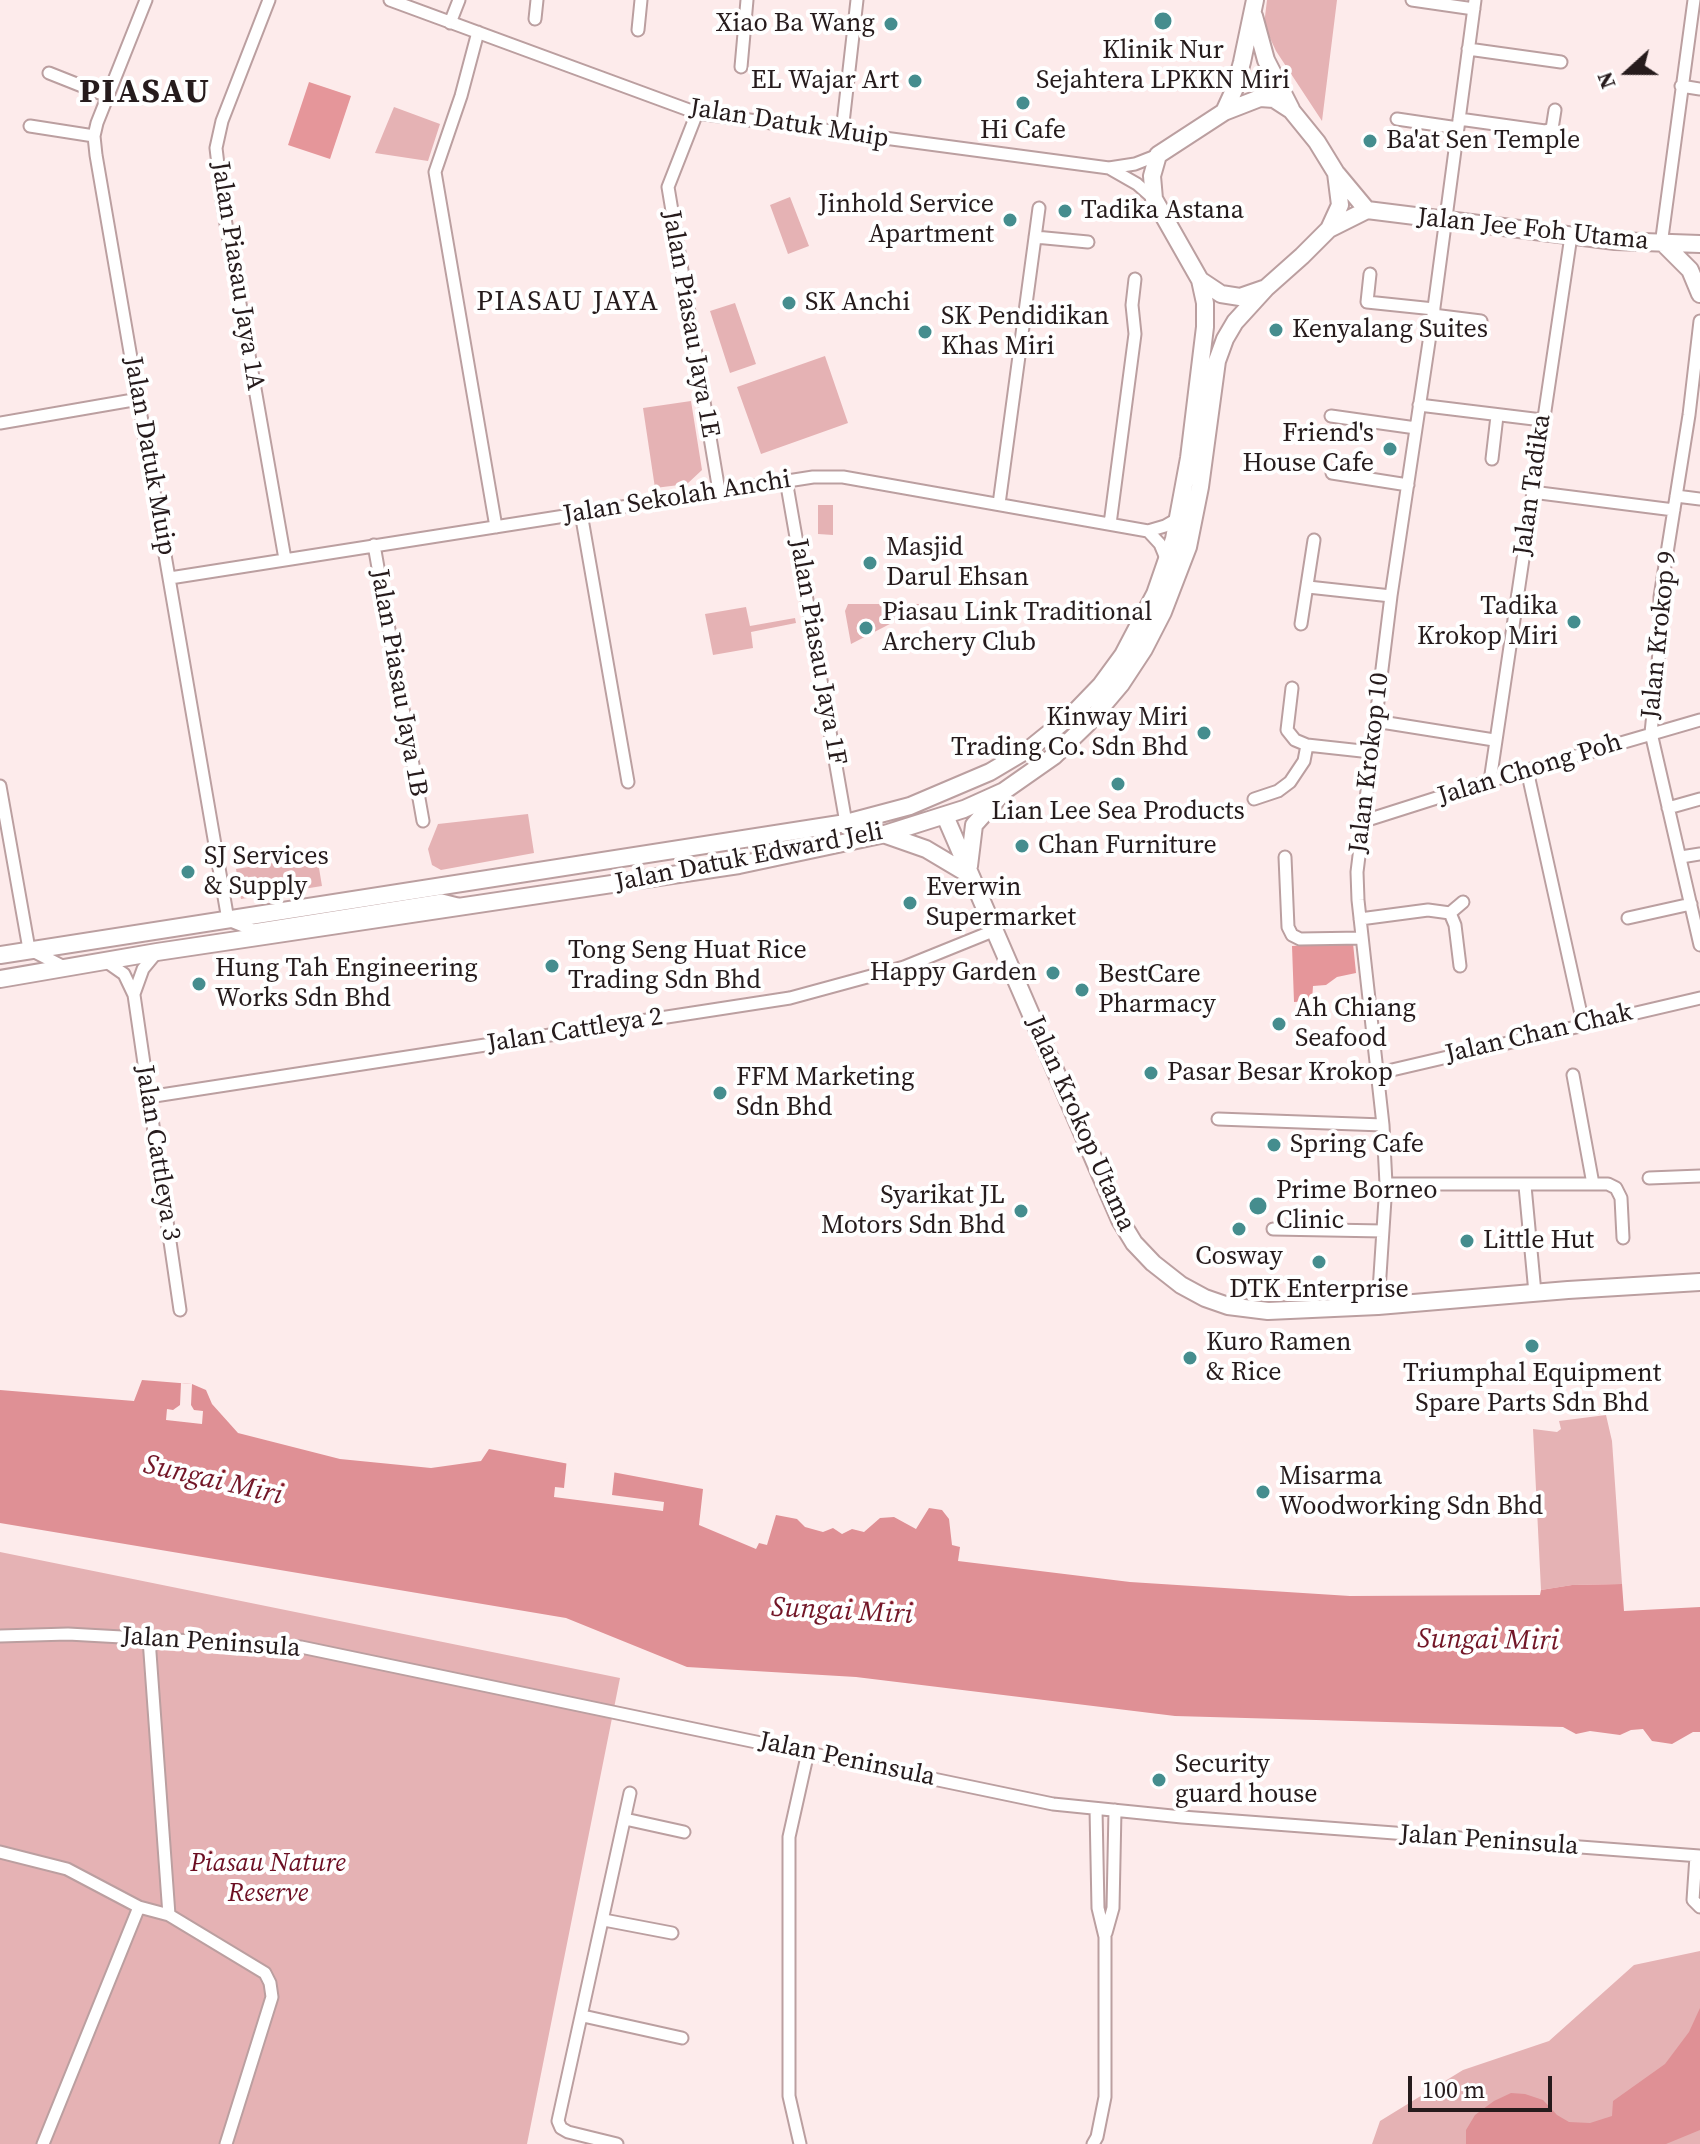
<!DOCTYPE html>
<html>
<head>
<meta charset="utf-8">
<style>
  body { margin:0 }
  #map { position:relative; width:1700px; height:2144px; overflow:hidden; background:#fdebeb; font-family:"Source Serif 4",serif }
  canvas { display:block }
  .north { position:absolute; left:1588px; top:32px; width:80px; height:80px; -webkit-text-stroke:6px #fff; paint-order:stroke; rotate:249deg; font-size:22px; font-weight:700; line-height:32px; text-align:center; color:#261b1c }
  .north::after { content:''; display:block; margin:auto; width:28px; height:36px; background:#261b1c; clip-path:polygon(50% 0,100% 100%,50% 72%,0 100%) }
  .scale { position:absolute; left:1408px; top:2076px; width:144px; height:36px; box-sizing:border-box; border:4px solid #261b1c; border-top:0; padding-left:10px; font-size:24px; line-height:28px; white-space:nowrap; color:#261b1c; -webkit-text-stroke:6px #fff; paint-order:stroke }
</style>
</head>
<body>
<div id="map">
<canvas width="1700" height="2144"></canvas>
<div class="north">N</div>
<div class="scale">100 m</div>
</div>
<script>
const context = document.querySelector('canvas').getContext('2d');
context.lineJoin = 'round';
function fillPath(path, color) { context.fillStyle = color; context.fill(path, 'evenodd'); }
const shape = rows => new Path2D(rows.map(r => 'M' + r).join(''));
function trace(path, color, width, dash) { context.strokeStyle = color; context.lineWidth = width; context.lineCap = dash ? 'butt' : 'round'; context.setLineDash(dash || []); context.stroke(path); }
function drawText(font, color, halo, rows, align = 'center') {
  context.font = font + ' "Source Serif 4",serif'; context.lineWidth = 8; context.setLineDash([]); context.textBaseline = 'middle'; context.strokeStyle = halo; context.fillStyle = color; for (const [text, x, y, turn = 0] of rows) {
    context.save(); context.translate(x, y); context.rotate((+turn || 0) * Math.PI / 180); context.textAlign = isNaN(turn) ? turn : align; if (halo) context.strokeText(text, 0, 0); context.fillText(text, 0, 0); context.restore();
  }
}
fillPath(shape([
  [1267,0,1337,0,1322,121,1276,51,1264,25],
  [394,107,440,124,428,161,375,153],
  [790,197,809,246,788,254,770,205],
  [735,303,756,364,730,373,710,311],
  [825,356,848,423,761,454,737,387],
  [691,401,702,470,687,484,655,488,643,408],
  [818,505,833,505,833,535,818,534],
  [848,604,919,604,919,609,851,644,845,611],
  [746,607,750,626,795,618,796,623,751,632,753,648,713,655,705,614],
  [528,814,534,853,441,870,432,865,428,849,438,824],
  [317,856,322,886,241,899,236,869],
  [1606,1415,1612,1441,1622,1584,1572,1585,1541,1590,1533,1429,1557,1432,1561,1429,1559,1421],
  [0,1552,620,1678,527,2144,0,2144],
  [1700,1951,1700,2144,1372,2144,1380,2121,1463,2070,1549,2041,1634,1965]
]), '#e5b2b4');
fillPath(shape([
  [309,82,351,96,330,159,288,145],
  [1353,943,1356,973,1337,977,1326,985,1313,986,1312,1001,1294,1002,1292,946]
]), '#e5969a');
fillPath(shape([
  [142,1380,192,1384,206,1390,212,1404,238,1433,340,1459,431,1468,481,1461,489,1449,703,1489,699,1525,756,1549,759,1543,767,1545,776,1515,797,1519,805,1527,823,1532,833,1528,842,1534,852,1529,864,1532,880,1518,894,1517,916,1529,929,1508,942,1510,949,1519,952,1545,960,1547,958,1561,1130,1582,1350,1596,1540,1595,1541,1590,1572,1585,1622,1584,1624,1611,1700,1607,1700,1732,1693,1732,1672,1744,1652,1741,1643,1729,1631,1730,1620,1735,1590,1731,1576,1734,1563,1727,1175,1716,856,1677,687,1667,566,1618,0,1523,0,1390,134,1401],
  [1700,2008,1700,2130,1666,2144,1466,2144,1466,2130,1475,2115,1494,2101,1511,2093,1525,2094,1543,2100,1557,2115,1569,2122,1590,2123,1612,2116,1613,2101,1665,2064,1689,2032]
]), '#df9095');
fillPath(shape([
  [181,1383,192,1384,191,1405,194,1410,203,1411,202,1424,166,1420,167,1409,173,1410,180,1405],
  [567,1458,615,1467,612,1495,664,1502,663,1511,554,1497,555,1487,564,1488]
]), '#fdebeb');
const street = shape([
  [146,0,97,123,94,136,96,155,228,920,253,930,442,900,458,904],
  [269,0,222,121,216,148,223,207,285,559],
  [390,0,697,113,1109,168,1135,164,1158,155],
  [1412,0,1474,9],
  [535,19,537,0],
  [450,23,459,0],
  [638,30,641,0],
  [478,32,461,96,435,172,496,527],
  [1468,49,1561,62],
  [741,67,747,0],
  [49,73,107,96],
  [1681,86,1700,89],
  [697,113,668,187,719,491],
  [1397,119,1458,128],
  [1459,119,1545,131,1552,129,1555,110],
  [30,126,94,136],
  [842,132,857,0],
  [1109,168,1137,184,1154,199],
  [1035,237,1088,242],
  [1661,245,1694,0],
  [1370,274,1367,302,1434,309],
  [1433,315,1481,321],
  [1700,321,1689,415,1660,597,1659,652,1651,733,1700,945],
  [1419,405,1542,420],
  [1331,416,1416,428],
  [0,423,139,399],
  [1492,459,1497,416],
  [1332,473,1408,485],
  [786,480,846,823],
  [1532,492,1674,510],
  [1676,496,1700,499],
  [999,504,1039,208],
  [581,513,628,782],
  [1110,524,1135,334,1132,305,1135,279],
  [1148,531,1165,526,1179,518],
  [374,545,423,821],
  [170,578,813,477,843,477,1148,531,1160,544,1167,561],
  [1308,587,1391,596],
  [1301,624,1314,540],
  [1292,688,1287,730,1295,740,1307,745],
  [1375,721,1494,740],
  [1527,770,1583,1023],
  [1490,781,1571,236],
  [0,786,29,949,64,967],
  [1254,799,1278,791,1290,782,1304,761,1307,745,1371,752],
  [1668,808,1700,799],
  [1361,822,1490,781,1700,720],
  [1285,857,1288,927,1292,935,1300,939,1362,938],
  [1681,857,1700,854],
  [1450,913,1463,902],
  [1628,918,1691,904],
  [1360,919,1428,910,1450,913,1455,925,1460,966],
  [104,960,124,974,134,995,180,1310],
  [134,994,143,969,157,952],
  [1379,1073,1700,998],
  [1573,1075,1593,1184],
  [148,1097,790,998,904,967,993,931],
  [1218,1119,1383,1125],
  [1649,1178,1700,1176],
  [1386,1184,1608,1184,1616,1188,1621,1198,1623,1238],
  [1525,1186,1535,1293],
  [1273,1229,1383,1231],
  [1378,1306,1386,1184,1383,1125,1358,900,1357,872,1391,596,1433,315,1475,0],
  [0,1636,68,1634,301,1647,1053,1804,1182,1817,1700,1856],
  [149,1639,169,1915],
  [625,1819,684,1832],
  [0,1852,67,1869,139,1907,169,1915,265,1973,270,1983,272,1997,226,2144],
  [1696,1856,1693,1900,1700,1907],
  [604,1920,672,1933],
  [1106,1933,1113,1908,1115,1810],
  [583,2016,682,2038],
  [43,2144,139,1907],
  [617,2144,568,2132,561,2128,558,2121,630,1793],
  [800,2144,789,2096,789,1837,808,1752],
  [1093,2144,1097,2137,1105,2097,1105,1937,1098,1908,1096,1809]
]);
const secondary = shape([
  [1254,16,1266,60,1291,109],
  [1260,98,1274,99,1291,110,1317,142,1336,173,1340,205,1329,229,1302,256,1266,288,1240,297,1221,294,1200,280,1154,199,1152,176,1158,155,1224,112,1260,98],
  [1224,112,1235,88,1242,62,1255,0],
  [1337,174,1367,210],
  [1367,210,1615,241,1700,244],
  [1329,229,1367,210],
  [1665,245,1690,270,1700,294],
  [945,816,1120,1220,1134,1243,1153,1263,1181,1285,1205,1298,1228,1306,1268,1311,1378,1306,1568,1290,1700,1282],
  [886,835,926,849,968,874],
  [969,866,974,825,1000,796],
  [0,955,846,823,910,806,990,772,1032,747,1074,713,1101,685,1123,655,1155,594,1174,539,1189,458,1205,327,1205,303,1200,280],
  [0,979,157,952,739,865,885,834,964,809,1004,791,1054,756,1088,723,1121,684,1144,649,1163,612,1188,547,1200,487,1217,361,1225,339,1235,322,1266,288]
]);
trace(street, '#bb9fa0', 15);
trace(secondary, '#bb9fa0', 20);
trace(street, '#fff', 11);
trace(secondary, '#fff', 16);
for (const [x, y, r, color] of [
  [1163,21,10,"#458d8e"],
  [891,24,8,"#458d8e"],
  [915,81,8,"#458d8e"],
  [1023,103,8,"#458d8e"],
  [1370,141,8,"#458d8e"],
  [1065,211,8,"#458d8e"],
  [1010,220,8,"#458d8e"],
  [789,303,8,"#458d8e"],
  [1276,330,8,"#458d8e"],
  [925,332,8,"#458d8e"],
  [1390,449,8,"#458d8e"],
  [870,563,8,"#458d8e"],
  [1574,622,8,"#458d8e"],
  [866,628,8,"#458d8e"],
  [1204,733,8,"#458d8e"],
  [1118,784,8,"#458d8e"],
  [1022,846,8,"#458d8e"],
  [188,872,8,"#458d8e"],
  [910,903,8,"#458d8e"],
  [552,966,8,"#458d8e"],
  [1053,973,8,"#458d8e"],
  [199,984,8,"#458d8e"],
  [1082,990,8,"#458d8e"],
  [1279,1024,8,"#458d8e"],
  [1151,1073,8,"#458d8e"],
  [720,1093,8,"#458d8e"],
  [1274,1145,8,"#458d8e"],
  [1258,1206,10,"#458d8e"],
  [1021,1211,8,"#458d8e"],
  [1239,1229,8,"#458d8e"],
  [1467,1241,8,"#458d8e"],
  [1319,1262,8,"#458d8e"],
  [1532,1346,8,"#458d8e"],
  [1190,1358,8,"#458d8e"],
  [1263,1492,8,"#458d8e"],
  [1159,1780,8,"#458d8e"]
]) { const dot = new Path2D(); dot.arc(x, y, r, 0, 2 * Math.PI); context.fillStyle = color; context.fill(dot); trace(dot, '#fff', 3); }
drawText('26px', '#261b1c', '#fff', [
  ["Xiao Ba Wang",875,24,"right"],
  ["Klinik Nur",1163,51,"center"],
  ["Sejahtera LPKKN Miri",1163,81,"center"],
  ["EL Wajar Art",899,81,"right"],
  ["Hi Cafe",1023,131,"center"],
  ["Ba'at Sen Temple",1386,141],
  ["Jinhold Service",994,205,"right"],
  ["Apartment",994,235,"right"],
  ["Tadika Astana",1081,211],
  ["SK Anchi",805,303],
  ["SK Pendidikan",941,317],
  ["Khas Miri",941,347],
  ["Kenyalang Suites",1292,330],
  ["Friend's",1374,434,"right"],
  ["House Cafe",1374,464,"right"],
  ["Masjid",886,548],
  ["Darul Ehsan",886,578],
  ["Tadika",1558,607,"right"],
  ["Krokop Miri",1558,637,"right"],
  ["Piasau Link Traditional",882,613],
  ["Archery Club",882,643],
  ["Kinway Miri",1188,718,"right"],
  ["Trading Co. Sdn Bhd",1188,748,"right"],
  ["Lian Lee Sea Products",1118,812,"center"],
  ["Chan Furniture",1038,846],
  ["SJ Services",204,857],
  ["& Supply",204,887],
  ["Everwin",926,888],
  ["Supermarket",926,918],
  ["Tong Seng Huat Rice",568,951],
  ["Trading Sdn Bhd",568,981],
  ["Hung Tah Engineering",215,969],
  ["Works Sdn Bhd",215,999],
  ["Happy Garden",1037,973,"right"],
  ["BestCare",1098,975],
  ["Pharmacy",1098,1005],
  ["Ah Chiang",1295,1009],
  ["Seafood",1295,1039],
  ["Pasar Besar Krokop",1167,1073],
  ["FFM Marketing",736,1078],
  ["Sdn Bhd",736,1108],
  ["Spring Cafe",1290,1145],
  ["Prime Borneo",1276,1191],
  ["Clinic",1276,1221],
  ["Syarikat JL",1005,1196,"right"],
  ["Motors Sdn Bhd",1005,1226,"right"],
  ["Little Hut",1483,1241],
  ["Cosway",1239,1257,"center"],
  ["DTK Enterprise",1319,1290,"center"],
  ["Kuro Ramen",1206,1343],
  ["& Rice",1206,1373],
  ["Triumphal Equipment",1532,1374,"center"],
  ["Spare Parts Sdn Bhd",1532,1404,"center"],
  ["Misarma",1279,1477],
  ["Woodworking Sdn Bhd",1279,1507],
  ["Security",1175,1765],
  ["guard house",1175,1795]
], 'left');
drawText('26px', '#261b1c', '#fff', [
  ["Jalan Datuk Muip",789,124,9],
  ["Jalan Jee Foh Utama",1533,230,6],
  ["Jalan Piasau Jaya 1A",237,276,81],
  ["Jalan Piasau Jaya 1E",690,324,80],
  ["Jalan Datuk Muip",149,456,80],
  ["Jalan Tadika",1533,485,-82],
  ["Jalan Sekolah Anchi",677,498,-9],
  ["Jalan Krokop 9",1660,635,-84],
  ["Jalan Piasau Jaya 1F",817,652,80],
  ["Jalan Piasau Jaya 1B",398,683,80],
  ["Jalan Krokop 10",1370,763,-83],
  ["Jalan Chong Poh",1530,770,-17],
  ["Jalan Datuk Edward Jeli",749,858,-11],
  ["Jalan Cattleya 2",575,1031,-9],
  ["Jalan Chan Chak",1539,1034,-13],
  ["Jalan Krokop Utama",1080,1124,66],
  ["Jalan Cattleya 3",157,1153,81],
  ["Jalan Peninsula",211,1643,4],
  ["Jalan Peninsula",847,1760,12],
  ["Jalan Peninsula",1489,1841,4]
]);
drawText('italic 26px', '#6c0e22', '#fff', [
  ["Piasau Nature",268,1864],
  ["Reserve",268,1894]
]);
context.letterSpacing = '2px';
drawText('28px', '#261b1c', '#fff', [
  ["PIASAU JAYA",568,303]
]);
context.letterSpacing = '0px';
drawText('italic 28px', '#721627', '#fff', [
  ["Sungai Miri",213,1481,13],
  ["Sungai Miri",842,1612,3],
  ["Sungai Miri",1488,1641,1]
]);
context.letterSpacing = '2px';
drawText('bold 34px', '#261b1c', '#fff', [
  ["PIASAU",145,93]
]);
context.letterSpacing = '0px';
</script>
</body>
</html>
